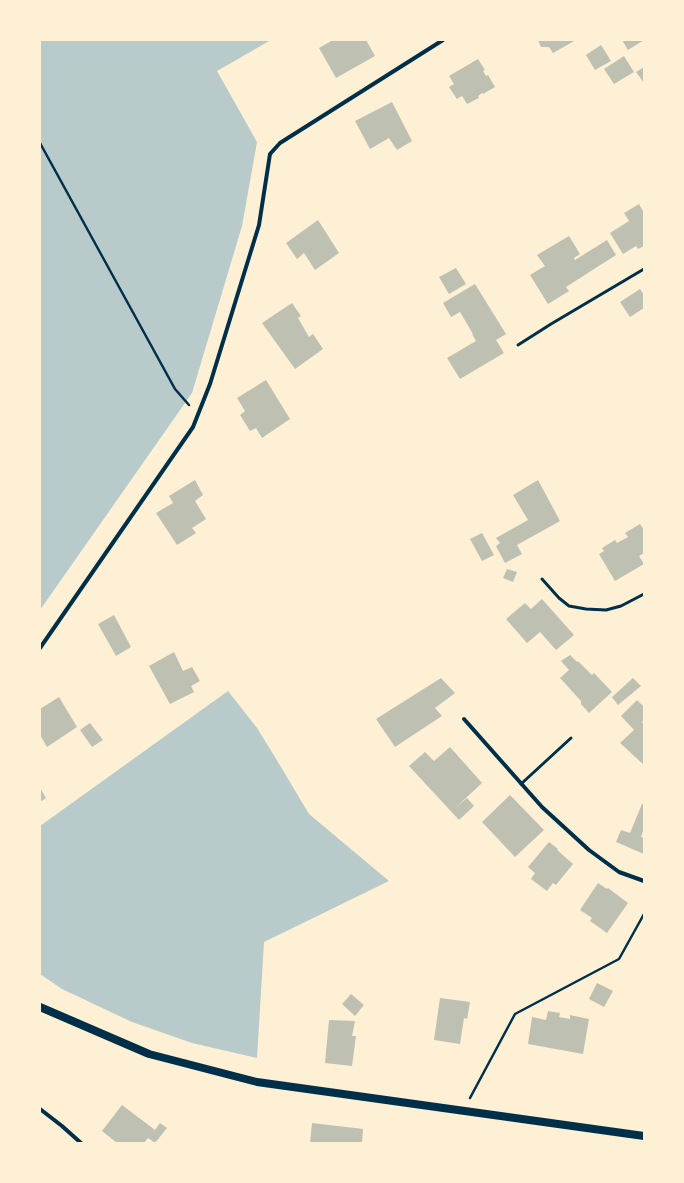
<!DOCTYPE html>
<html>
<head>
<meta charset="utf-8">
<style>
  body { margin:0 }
  #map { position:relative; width:684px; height:1183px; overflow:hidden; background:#fdf0d5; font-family:Barlow,sans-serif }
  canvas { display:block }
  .frame { position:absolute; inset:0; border:41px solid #fdf0d5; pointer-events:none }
</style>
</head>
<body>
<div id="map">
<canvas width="684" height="1183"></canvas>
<div class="frame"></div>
</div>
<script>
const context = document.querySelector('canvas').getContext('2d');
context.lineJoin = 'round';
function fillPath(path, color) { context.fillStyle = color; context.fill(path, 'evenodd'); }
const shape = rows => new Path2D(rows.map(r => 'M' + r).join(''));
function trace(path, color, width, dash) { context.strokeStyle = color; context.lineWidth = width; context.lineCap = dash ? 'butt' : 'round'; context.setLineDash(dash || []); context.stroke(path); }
fillPath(shape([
  [40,40,271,40,217,71,257,142,242,226,192,393,40,610],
  [228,691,257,728,275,757,309,814,389,881,264,942,257,1058,192,1043,132,1022,62,989,40,974,40,826]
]), '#b9caca');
fillPath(shape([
  [333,40,366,40,375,56,336,78,319,48],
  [538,40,576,40,553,53,549,47,541,47],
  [622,40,644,40,628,50],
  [601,45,611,61,595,70,586,55],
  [624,56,634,72,614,84,604,69],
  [478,59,485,70,483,71,486,76,488,75,495,87,483,94,482,93,478,96,479,98,467,104,462,96,457,99,449,87,454,84,449,76],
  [644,67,644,83,636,72],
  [392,102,412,141,397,150,389,138,370,149,355,121],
  [639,204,644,213,644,246,638,249,636,246,623,254,610,233,629,221,624,213],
  [318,220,339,253,315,270,304,253,297,259,286,243],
  [569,236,580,254,574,258,575,260,607,240,616,255,566,287,569,291,548,304,530,275,545,266,537,255],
  [456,268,466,284,449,294,439,277],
  [475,284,506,334,496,340,504,353,460,379,447,358,476,341,472,334,473,334,460,312,451,317,443,303],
  [640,289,644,295,644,308,630,317,620,302],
  [292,303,301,316,298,318,309,337,313,334,323,349,295,369,262,323],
  [266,380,290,419,262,438,256,428,250,431,240,415,245,411,237,398],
  [195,480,203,495,195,501,206,519,192,528,196,533,177,545,156,513,173,503,169,496],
  [538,480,560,521,517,545,522,554,505,563,496,546,500,543,496,538,528,520,513,495],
  [640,524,644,530,644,553,639,556,644,564,615,581,599,554,604,551,602,548,615,540,617,543,628,537,625,533],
  [482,533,494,555,482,561,470,539],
  [507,569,517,572,513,582,503,578],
  [542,599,574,635,556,650,540,632,527,643,506,619,525,603,531,609],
  [114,615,131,647,116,656,98,624],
  [174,652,183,671,192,667,200,681,191,686,194,692,170,704,149,666],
  [570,655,577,662,578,661,592,675,594,673,612,692,589,713,581,704,581,701,560,678,569,670,561,661],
  [441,678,455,693,435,708,442,716,395,747,376,719],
  [633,678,641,686,618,705,612,697],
  [59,697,77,727,47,747,40,735,40,709],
  [637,700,644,707,644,720,642,722,644,725,644,765,620,743,634,730,621,716],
  [90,723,103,740,92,747,80,730],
  [450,747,482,783,454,809,467,798,474,806,459,820,409,766,425,752,434,761],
  [40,788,46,798,40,802],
  [510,795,544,830,515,857,482,822],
  [642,804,644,805,644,828,641,837,644,838,644,854,616,842,621,830,630,833],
  [549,842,558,849,557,850,573,864,556,885,553,883,547,891,531,879,535,873,528,867],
  [598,883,607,889,608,888,628,903,607,933,590,921,592,918,580,910],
  [597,983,613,991,604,1007,589,999],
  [351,994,364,1005,355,1016,342,1004],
  [440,998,470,1002,467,1019,464,1018,460,1044,434,1040],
  [548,1011,560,1013,559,1017,570,1019,570,1015,589,1019,583,1054,528,1044,532,1017,546,1020],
  [329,1020,355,1021,352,1036,356,1036,352,1066,325,1063],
  [122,1105,155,1130,160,1123,167,1128,155,1143,148,1138,144,1143,117,1143,102,1131],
  [312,1123,363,1129,362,1143,310,1143]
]), '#bec0b2');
trace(shape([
  [40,143,175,389,189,405],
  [470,1098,515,1014,619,959,644,914]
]), '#003049', 2.5);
trace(shape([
  [518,345,551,324,644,269],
  [542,579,559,598,569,606,586,609,606,610,621,606,644,594],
  [521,784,571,738]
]), '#003049', 3);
trace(shape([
  [40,648,193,427,210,384,259,225,270,154,280,143,443,40],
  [464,719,542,807,589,850,619,872,644,881],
  [40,1109,62,1126,81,1143]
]), '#003049', 4);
trace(shape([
  [40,1007,149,1054,257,1082,644,1136]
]), '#003049', 8);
</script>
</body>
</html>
